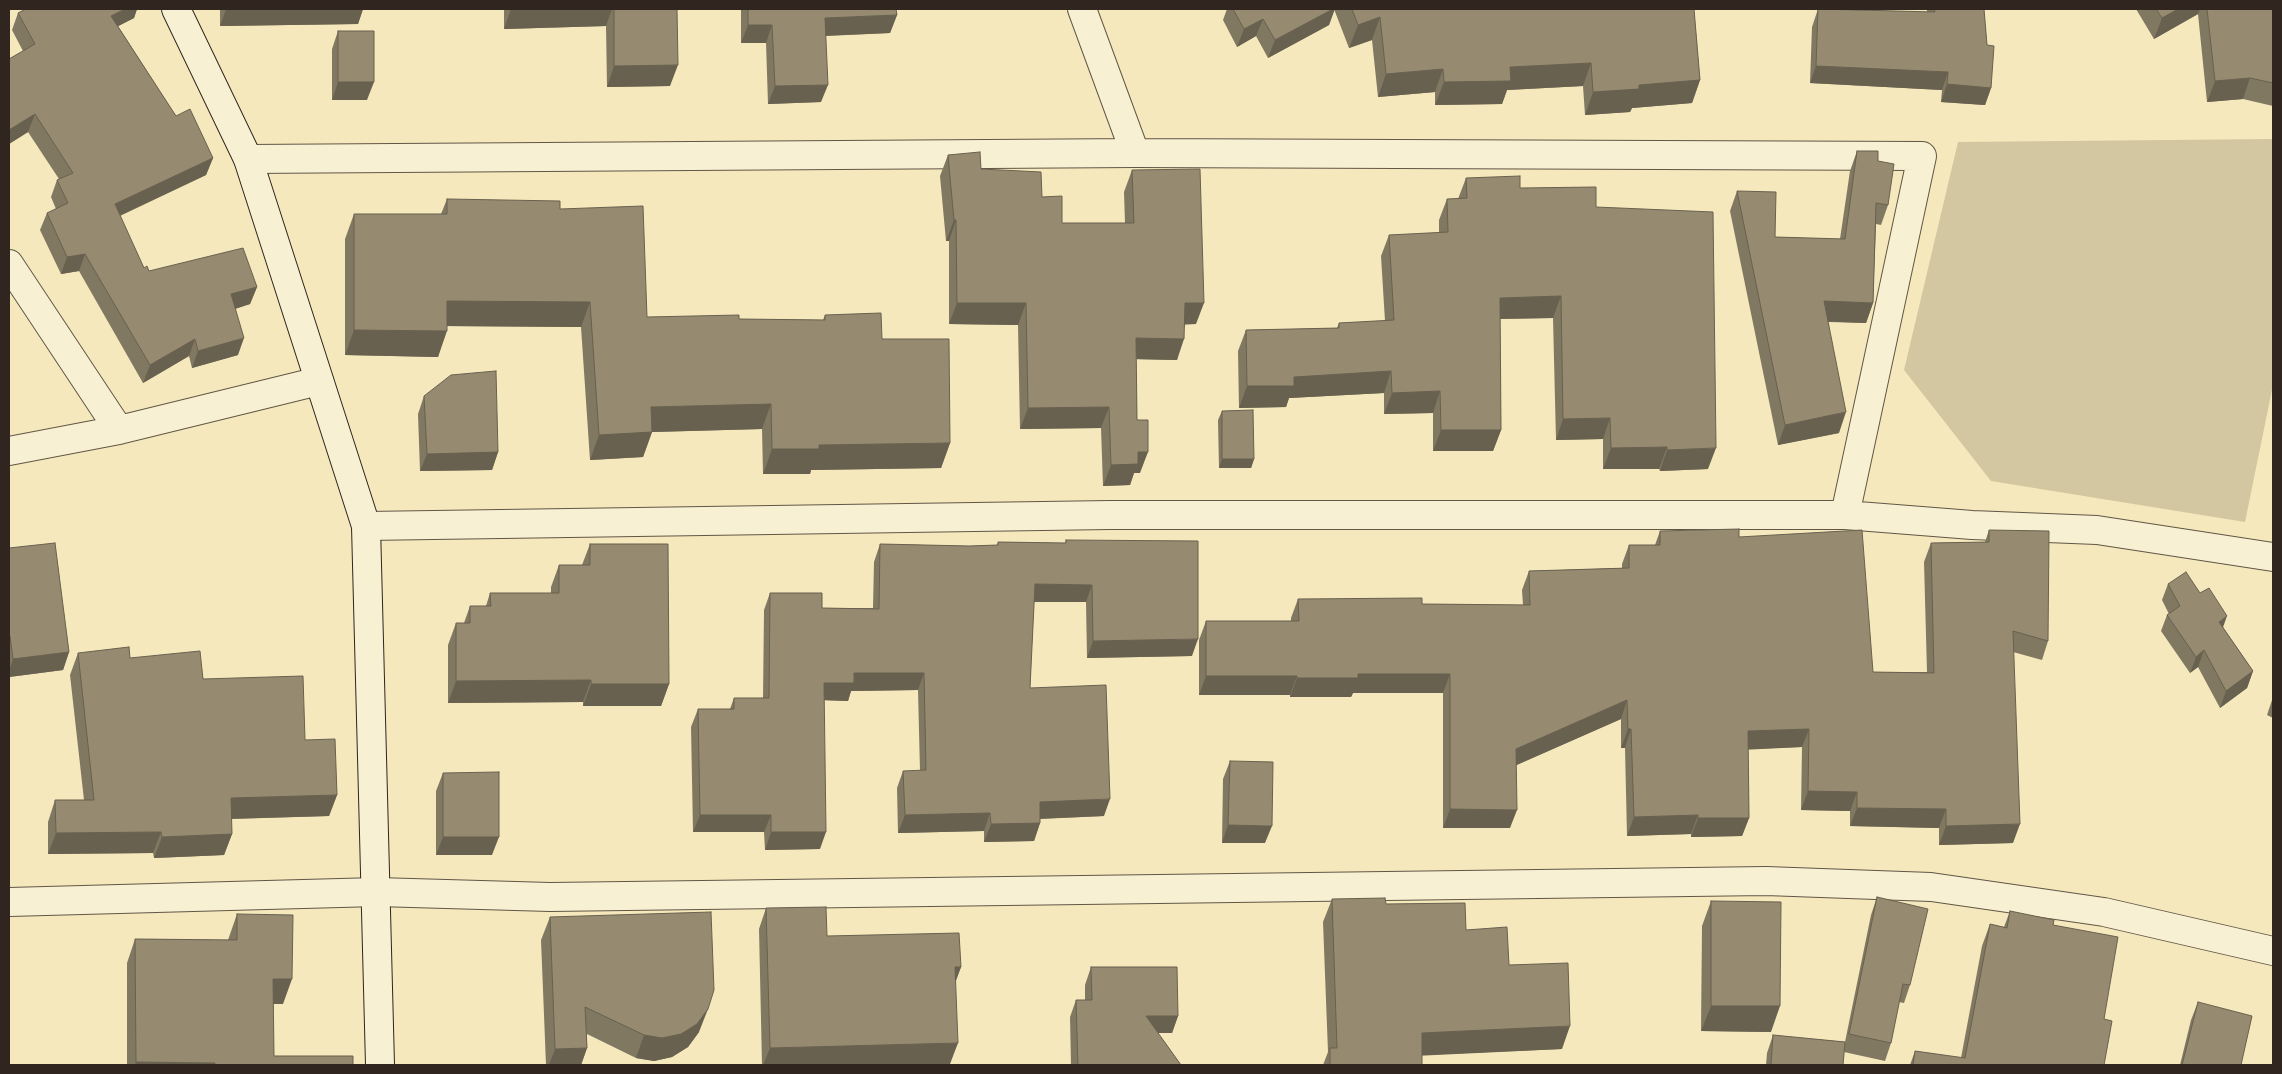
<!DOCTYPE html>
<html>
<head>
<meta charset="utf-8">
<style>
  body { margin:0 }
  #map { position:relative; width:2282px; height:1074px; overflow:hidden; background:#f4e8bc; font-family:"Libre Caslon Text",serif }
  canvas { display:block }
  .frame { position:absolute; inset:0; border:10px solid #31261f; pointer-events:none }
</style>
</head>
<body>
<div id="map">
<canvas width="2282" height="1074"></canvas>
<div class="frame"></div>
</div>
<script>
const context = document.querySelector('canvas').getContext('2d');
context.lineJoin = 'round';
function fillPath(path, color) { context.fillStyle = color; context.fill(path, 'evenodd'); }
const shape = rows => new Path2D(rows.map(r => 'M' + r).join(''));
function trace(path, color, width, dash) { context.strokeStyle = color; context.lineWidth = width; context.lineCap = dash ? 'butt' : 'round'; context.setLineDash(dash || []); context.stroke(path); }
fillPath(shape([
  [2273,139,2273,385,2245,522,1991,481,1904,370,1958,142]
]), '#d3c7a1');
const street = shape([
  [1082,9,1135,153],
  [248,159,1135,153,1922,156,1845,515],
  [9,264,119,430],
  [9,451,119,430,319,381],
  [366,526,1110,515,1845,515,1972,525,2097,530,2273,557],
  [9,902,377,892,550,897,1766,881,1931,887,2104,912,2273,951]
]);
const secondary = shape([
  [176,9,248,159,366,526,380,1065]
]);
trace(street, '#625646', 30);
trace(secondary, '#31261f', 30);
trace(street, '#f8f0d3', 28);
trace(secondary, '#f8f0d3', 28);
fillPath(shape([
  [26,9,137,9,134,18,118,26,176,116,213,158,206,175,120,216,144,268,149,271,257,287,250,304,235,309,238,355,192,368,189,356,143,383,79,271,61,274,40,230,47,213,56,209,51,197,57,180,59,179,28,132,9,144,9,59,23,51,12,30,18,13],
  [220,9,363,9,358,24,220,26],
  [504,9,677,9,670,86,607,87,606,26,504,29],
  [741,9,896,9,897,15,890,33,826,36,821,102,768,104,766,43,741,43],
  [1227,9,1694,9,1700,80,1692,103,1632,108,1630,112,1585,115,1583,86,1507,90,1502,104,1435,105,1435,92,1378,97,1372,40,1349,48,1334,9,1329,25,1268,58,1256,36,1237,47,1223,20],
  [1818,9,1927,12,1927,9,1984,9,1987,45,1991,88,1985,105,1941,102,1942,90,1810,83,1812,27],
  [2136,9,2273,9,2273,106,2243,99,2207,102,2198,14,2154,39],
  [338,31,367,100,332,100,332,49],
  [1857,151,1878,161,1888,205,1881,225,1876,224,1873,303,1866,323,1828,322,1839,433,1778,445,1730,211,1737,191,1775,237,1840,239,1850,171],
  [948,155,981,169,1042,197,1062,223,1125,223,1124,192,1132,170,1196,324,1185,324,1177,360,1136,359,1137,420,1140,473,1134,473,1130,485,1103,486,1101,428,1020,429,1018,325,949,324,949,241,946,241,940,176],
  [1466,178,1520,188,1596,207,1708,469,1660,471,1659,469,1603,469,1603,439,1556,440,1553,318,1500,319,1501,430,1493,451,1433,451,1433,413,1384,414,1384,393,1289,398,1286,407,1239,408,1238,351,1246,330,1337,328,1339,323,1385,321,1381,256,1389,235,1439,233,1439,220,1447,199,1458,199],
  [447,199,560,209,647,317,739,319,823,320,825,315,882,339,950,443,941,468,811,470,810,474,763,474,762,429,652,432,643,457,590,460,581,327,447,326,438,357,345,355,345,239,354,214,441,214],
  [424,396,498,452,492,470,420,471,418,414],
  [1222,411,1254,459,1251,468,1219,468,1218,420],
  [1989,530,2048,641,2042,660,2013,652,2013,843,1939,845,1939,828,1850,826,1850,811,1801,810,1802,747,1748,749,1749,818,1742,836,1691,837,1691,834,1627,836,1625,748,1621,748,1621,719,1516,765,1510,828,1443,828,1443,693,1353,693,1351,697,1290,697,1290,695,1199,695,1199,640,1206,621,1291,621,1291,618,1298,599,1422,604,1523,605,1522,590,1529,571,1622,568,1622,564,1629,545,1655,545,1660,531,1739,537,1873,672,1927,672,1924,562,1931,543,1985,542],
  [1066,540,1192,656,1087,658,1086,602,1034,602,1030,688,1104,816,1040,819,1040,823,1034,841,984,842,984,831,898,833,897,788,903,771,920,771,918,690,851,691,848,701,824,700,820,849,765,850,764,832,693,832,691,727,698,709,730,709,734,698,763,698,764,610,770,593,822,608,873,608,874,562,880,544,969,546,997,545,998,542,1065,543],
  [590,544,669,684,661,706,583,706,583,702,448,703,448,645,456,623,464,623,470,606,486,606,490,593,551,593,551,587,559,565,582,565],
  [9,548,69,652,63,670,9,677],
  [2168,584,2223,627,2253,671,2247,688,2220,708,2198,667,2190,673,2161,631,2167,615,2169,614,2162,600],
  [78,653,130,658,203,679,305,740,337,795,329,816,231,819,232,834,224,855,154,858,153,853,48,854,48,822,55,800,84,800,70,675],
  [2273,697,2273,718,2267,715],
  [1230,761,1265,843,1222,843,1223,779],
  [443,773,492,855,436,855,436,791],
  [1877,897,1910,985,1904,1003,1899,1002,1891,1043,1885,1061,1844,1052,1843,1065,1766,1065,1767,1053,1773,1035,1845,1042,1871,915],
  [1332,899,1386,904,1466,930,1509,965,1562,1049,1422,1055,1422,1065,1323,1065,1328,1052,1323,922],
  [1711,901,1771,1032,1701,1031,1702,926],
  [766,908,827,936,961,967,955,982,950,1064,919,1065,762,1065,759,929],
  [2010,911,2053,925,2104,1019,2104,1065,1910,1065,1915,1051,1961,1058,1982,946,1990,924,2004,927],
  [237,914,283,1004,273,1004,274,1056,353,1065,127,1065,127,963,135,939,228,940],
  [550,917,699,1032,688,1047,672,1057,654,1061,636,1058,587,1034,587,1048,581,1065,546,1065,541,940],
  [1091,967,1178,1016,1172,1033,1158,1033,1181,1065,1071,1065,1070,1017,1076,1000,1085,1000,1085,985],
  [2198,1002,2241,1065,2180,1065,2191,1020]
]), '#817861');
fillPath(shape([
  [125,9,137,9,134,18,105,33,111,16],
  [226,9,363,9,358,24,220,26],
  [511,9,612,9,606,26,504,29],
  [1333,9,1335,9,1329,25,1268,58,1275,40],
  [2178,9,2200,9,2198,14,2154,39,2162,18],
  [897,15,890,33,819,36,825,18],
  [1380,17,1372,40,1349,48,1358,25],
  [1263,19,1256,36,1237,47,1244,29],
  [748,25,772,25,766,43,741,43],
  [1591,63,1583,86,1507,90,1502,104,1435,105,1444,82,1510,67],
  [678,65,670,86,607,87,614,66],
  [1816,66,1948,72,1942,90,1810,83],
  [1443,69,1435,92,1378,97,1386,74],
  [2250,78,2243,99,2207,102,2215,81],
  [1700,80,1692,103,1632,108,1630,112,1585,115,1593,92,1639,85],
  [338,82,374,82,367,100,332,100],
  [1947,84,1991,88,1985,105,1941,102],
  [828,85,821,102,768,104,775,86],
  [35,114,28,132,9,144,9,130],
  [213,158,206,175,108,221,115,204],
  [954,220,956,220,949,241,946,241],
  [85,254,79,271,61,274,67,257],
  [257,287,250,304,225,312,231,294],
  [1561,296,1553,318,1492,319,1500,298],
  [447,301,590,302,581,327,438,326],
  [1824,301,1873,303,1866,323,1816,321],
  [957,303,1026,303,1018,325,949,324],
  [1185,303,1204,303,1196,324,1178,325],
  [354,330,447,331,438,357,345,355],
  [244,338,238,355,192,368,198,351],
  [1136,338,1184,339,1177,360,1128,359],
  [195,339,189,356,143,383,150,365],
  [1391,371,1384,393,1289,398,1286,407,1239,408,1247,386,1294,377],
  [1440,391,1433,413,1384,414,1392,393],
  [771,404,762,429,652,432,643,457,590,460,599,435,651,407],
  [1109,407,1101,428,1020,429,1028,408],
  [1846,412,1839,433,1778,445,1785,425],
  [1610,418,1603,439,1556,440,1563,419],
  [1441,430,1501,430,1493,451,1433,451],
  [950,443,941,468,811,470,810,474,763,474,772,449,819,445],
  [1667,447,1659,469,1603,469,1611,448],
  [1716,448,1708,469,1660,471,1667,450],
  [498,452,492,470,420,471,427,454],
  [1138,452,1148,452,1140,473,1134,473,1130,485,1103,486,1111,465],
  [1222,459,1254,459,1251,468,1219,468],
  [1035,584,1092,585,1086,602,1028,602],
  [2227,616,2221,633,2219,622],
  [1198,639,1192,656,1087,658,1093,641],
  [2204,650,2198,667,2190,673,2196,657],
  [69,652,63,670,9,677,9,671,13,659],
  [2253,671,2247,688,2220,708,2226,691],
  [854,673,924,673,918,690,851,691,848,701,818,700,824,683],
  [1358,674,1450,674,1443,693,1353,693,1351,697,1290,697,1297,678],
  [1206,676,1297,676,1290,695,1199,695],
  [591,680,583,702,448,703,456,681],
  [591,684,669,684,661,706,583,706],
  [1627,700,1621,719,1510,768,1516,749],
  [1628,729,1631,729,1625,748,1621,748],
  [1809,729,1802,747,1741,750,1748,731],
  [1808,791,1857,792,1850,811,1801,810],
  [337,795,329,816,223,819,231,798],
  [1110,799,1104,816,1033,819,1040,802],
  [1857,808,1946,809,1939,828,1850,826],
  [1450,809,1517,810,1510,828,1443,828],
  [990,813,984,831,898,833,905,815],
  [700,815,771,815,764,832,693,832],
  [1698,815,1691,834,1627,836,1634,817],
  [1698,818,1749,818,1742,836,1691,837],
  [1040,823,1034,841,984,842,991,824],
  [2020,824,2013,843,1939,845,1946,826],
  [1228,825,1272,826,1265,843,1222,843],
  [161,832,153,853,48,854,56,833],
  [771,832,826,832,820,849,765,850],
  [232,834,224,855,154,858,162,837],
  [443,837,499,837,492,855,436,855],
  [955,967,961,967,953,989],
  [273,979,292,979,283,1004,264,1004],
  [1711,1006,1780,1006,1771,1032,1701,1031],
  [708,1009,699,1032,688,1047,672,1057,654,1061,636,1058,644,1035],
  [1146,1016,1178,1016,1172,1033,1140,1033],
  [1570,1026,1562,1049,1414,1056,1422,1033],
  [958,1043,950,1064,919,1065,763,1065,770,1048],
  [587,1048,581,1065,549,1065,555,1049],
  [136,1062,215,1063,214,1065,135,1065]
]), '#69614f');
const building = shape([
  [26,9,125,9,111,16,176,116,190,109,213,158,115,204,144,268,147,266,149,271,243,248,257,287,231,294,244,338,198,351,195,339,150,365,85,254,67,257,47,213,68,203,57,180,73,173,35,114,9,130,9,59,35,44,18,13,26,9],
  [614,9,677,9,678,65,614,66,614,9],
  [748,9,896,9,897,15,825,18,828,85,775,86,772,25,748,25,748,9],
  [1233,9,1333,9,1275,40,1263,19,1244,29,1233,9],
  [1352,9,1694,9,1700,80,1639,85,1639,89,1593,92,1591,63,1510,67,1511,81,1444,82,1443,69,1386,74,1380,17,1358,25,1352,9],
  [1818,9,1935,12,1934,9,1984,9,1987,45,1994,46,1991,88,1947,84,1948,72,1816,66,1818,9],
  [2156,9,2178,9,2162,18,2156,9],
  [2207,9,2273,9,2273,83,2250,78,2215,81,2207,9],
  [338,31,374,31,374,82,338,82,338,31],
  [1857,151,1878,151,1878,161,1894,164,1888,205,1876,203,1873,303,1824,301,1846,412,1785,425,1737,191,1776,192,1775,237,1845,239,1857,151],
  [980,152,981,169,1041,172,1042,197,1062,196,1062,223,1134,223,1132,170,1200,169,1204,303,1185,303,1184,339,1136,338,1137,420,1148,420,1148,452,1138,452,1138,464,1111,465,1109,407,1028,408,1026,303,957,303,956,220,954,220,948,155,980,152],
  [1520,176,1520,188,1596,187,1596,207,1713,212,1716,448,1667,450,1667,447,1611,448,1610,418,1563,419,1561,296,1500,298,1501,430,1441,430,1440,391,1392,393,1391,371,1294,377,1294,386,1247,386,1246,330,1339,328,1339,323,1394,320,1389,235,1448,232,1447,199,1467,198,1466,178,1520,176],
  [447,199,560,201,560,209,643,206,647,317,739,315,739,319,825,320,825,315,881,313,882,339,949,339,950,443,819,445,819,449,772,449,771,404,651,407,652,432,599,435,590,302,447,301,447,331,354,330,354,214,447,214,447,199],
  [496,371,498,452,427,454,424,396,451,375,496,371],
  [1253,410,1254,459,1222,459,1222,411,1253,410],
  [1739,529,1739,537,1862,530,1873,672,1934,673,1931,543,1989,542,1989,530,2049,531,2048,641,2013,631,2020,824,1946,826,1946,809,1857,808,1857,792,1808,791,1809,729,1748,731,1749,818,1698,818,1698,815,1634,817,1631,729,1628,729,1627,700,1516,749,1517,810,1450,809,1450,674,1358,674,1358,678,1297,678,1297,676,1206,676,1206,621,1299,621,1298,599,1422,598,1422,604,1530,605,1529,571,1629,568,1629,545,1660,545,1660,531,1739,529],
  [1066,540,1198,541,1198,639,1093,641,1092,585,1035,584,1030,688,1106,685,1110,799,1040,802,1040,823,991,824,990,813,905,815,903,771,926,770,924,673,854,673,854,683,824,683,826,832,771,832,771,815,700,815,698,709,734,709,734,698,769,698,770,593,822,593,822,608,879,609,880,544,969,546,998,545,998,542,1066,543,1066,540],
  [55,543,69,652,13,659,10,636,9,636,9,548,55,543],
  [590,544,668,544,669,684,591,684,591,680,456,681,456,623,470,623,470,606,491,606,490,593,559,593,559,565,590,565,590,544],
  [2186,572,2200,593,2209,588,2227,616,2219,622,2253,671,2226,691,2204,650,2196,657,2167,615,2180,606,2168,584,2186,572],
  [129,647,130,658,200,651,203,679,303,676,305,740,335,739,337,795,231,798,232,834,162,837,161,832,56,833,55,800,94,800,78,653,129,647],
  [1230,761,1273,762,1272,826,1228,825,1230,761],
  [499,772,499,837,443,837,443,773,499,772],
  [1877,897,1928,909,1910,985,1903,984,1891,1043,1849,1034,1877,897],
  [1385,898,1386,904,1465,903,1466,930,1507,927,1509,965,1568,963,1570,1026,1422,1033,1422,1065,1330,1065,1330,1048,1337,1048,1332,899,1385,898],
  [1711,901,1781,902,1780,1006,1711,1006,1711,901],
  [826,907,827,936,959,933,961,967,955,967,958,1043,770,1048,766,908,826,907],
  [2010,911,2054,920,2053,925,2118,937,2104,1019,2112,1021,2104,1065,1913,1065,1915,1051,1965,1058,1990,924,2007,928,2010,911],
  [711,912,714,990,708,1009,697,1024,681,1034,662,1038,644,1035,585,1007,587,1048,555,1049,550,917,711,912],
  [237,914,293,915,292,979,273,979,274,1056,353,1056,353,1065,215,1065,215,1063,136,1062,135,939,237,940,237,914],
  [1091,967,1177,967,1178,1016,1146,1016,1181,1065,1078,1065,1076,1000,1092,1000,1091,967],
  [2198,1002,2252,1016,2241,1065,2182,1065,2198,1002],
  [1773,1035,1845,1042,1843,1065,1771,1065,1773,1035]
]);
fillPath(building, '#968b71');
trace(building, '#69614f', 1);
</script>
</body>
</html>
